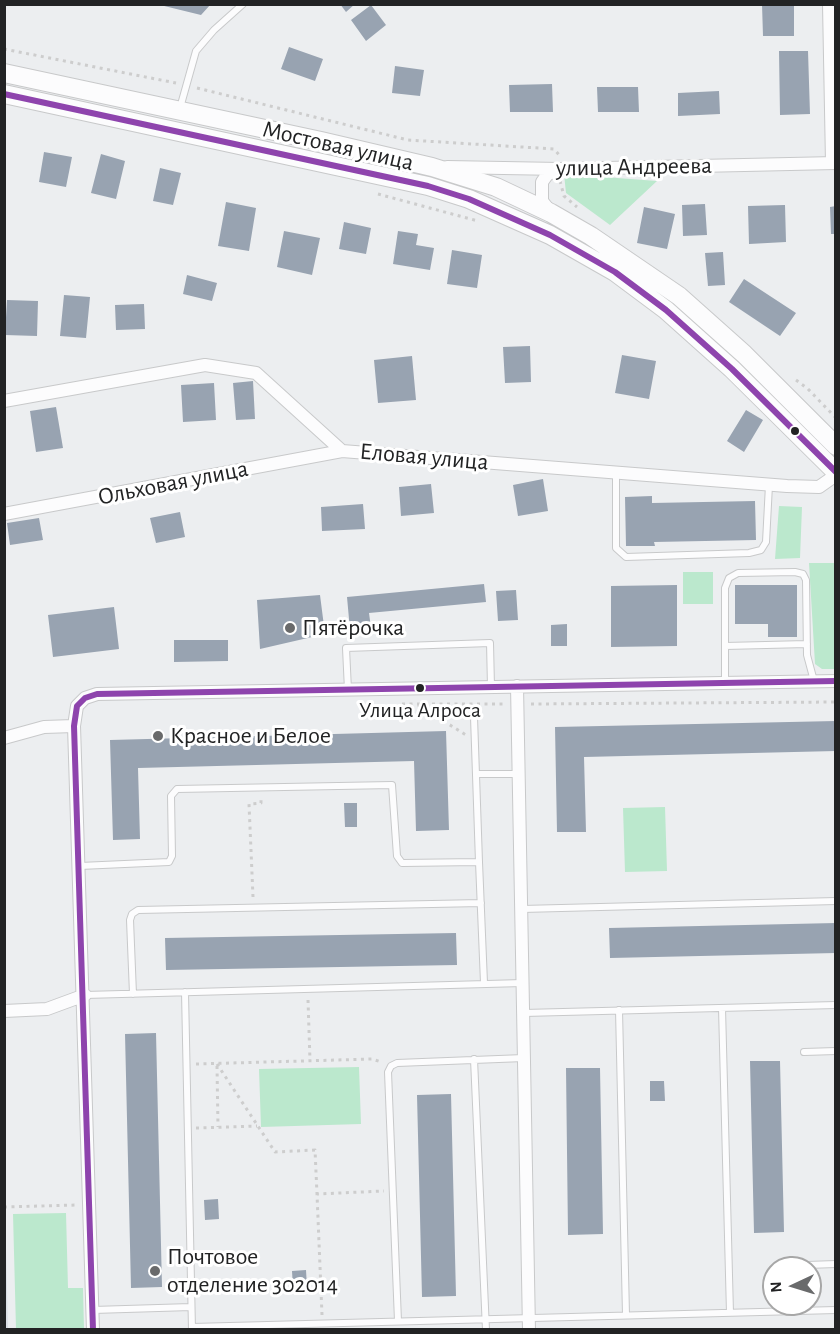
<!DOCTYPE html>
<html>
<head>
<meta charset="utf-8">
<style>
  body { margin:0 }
  #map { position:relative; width:840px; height:1334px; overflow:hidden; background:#eceef0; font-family:"Alegreya Sans",sans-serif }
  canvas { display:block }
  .frame { position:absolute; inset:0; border:6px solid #222324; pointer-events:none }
  .north { position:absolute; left:762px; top:1256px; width:60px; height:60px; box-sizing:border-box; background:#fff; border:2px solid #a7a7a7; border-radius:50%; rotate:266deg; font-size:16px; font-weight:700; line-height:24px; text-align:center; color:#222324 }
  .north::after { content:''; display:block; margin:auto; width:21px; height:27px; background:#696a6b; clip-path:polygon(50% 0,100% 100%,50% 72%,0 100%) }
</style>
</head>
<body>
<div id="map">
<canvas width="840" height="1334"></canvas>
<div class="frame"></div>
<div class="north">N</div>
</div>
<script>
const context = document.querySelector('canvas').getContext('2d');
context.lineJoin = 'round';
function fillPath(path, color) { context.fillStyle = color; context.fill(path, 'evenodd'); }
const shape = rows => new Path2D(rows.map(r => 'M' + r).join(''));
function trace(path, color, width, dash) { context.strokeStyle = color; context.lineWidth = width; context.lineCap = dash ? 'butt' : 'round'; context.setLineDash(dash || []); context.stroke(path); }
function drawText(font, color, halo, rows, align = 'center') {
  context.font = font + ' "Alegreya Sans",sans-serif'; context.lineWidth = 6; context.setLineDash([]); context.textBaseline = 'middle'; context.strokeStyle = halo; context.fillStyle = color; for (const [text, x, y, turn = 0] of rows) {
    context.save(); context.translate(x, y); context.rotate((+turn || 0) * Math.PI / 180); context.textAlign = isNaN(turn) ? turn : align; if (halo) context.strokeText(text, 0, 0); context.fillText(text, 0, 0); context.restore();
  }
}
fillPath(shape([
  [4,1168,8,1329,8,1330,4,1329]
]), '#dadfe5');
fillPath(shape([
  [564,174,657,181,610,225,566,193],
  [779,506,802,507,800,558,775,559],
  [809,563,835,563,835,669,822,669,815,664],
  [683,572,713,572,713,604,683,604],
  [665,807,667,871,625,872,623,808],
  [359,1067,361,1124,261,1127,259,1069],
  [66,1213,68,1288,83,1288,84,1329,16,1329,13,1214]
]), '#bbe8cd');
fillPath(shape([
  [156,4,211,4,201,15],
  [340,4,355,4,346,12],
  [762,4,794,4,794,36,763,36],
  [371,5,386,25,366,41,351,20],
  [289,47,323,59,315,81,281,69],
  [779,51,808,51,810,114,780,115],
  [395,66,424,70,420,96,392,93],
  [552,84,553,112,510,112,509,85],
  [597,87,638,87,639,112,598,112],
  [719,91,720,114,678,116,678,93],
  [44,152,72,157,66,187,39,182],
  [101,154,125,161,116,199,91,193],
  [160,168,181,173,173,205,153,201],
  [226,202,256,208,249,251,218,246],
  [705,204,707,235,683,236,682,205],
  [785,205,786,242,749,244,748,206],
  [836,206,836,234,831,234,830,207],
  [644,207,675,214,667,249,637,243],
  [344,222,371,228,366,254,339,249],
  [284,231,320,238,312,275,277,267],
  [398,231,418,234,416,245,434,248,430,270,393,264],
  [452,250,482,255,477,288,447,284],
  [723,252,725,285,708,286,705,253],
  [187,275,217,283,212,301,183,294],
  [744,279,796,313,780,336,729,302],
  [64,295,90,297,86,338,60,336],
  [7,300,38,301,37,336,5,335],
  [144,304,145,329,116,330,115,305],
  [530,346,531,382,505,383,503,347],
  [622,355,656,361,649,399,615,393],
  [412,356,416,400,378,403,374,360],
  [253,381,255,419,236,420,233,383],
  [214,383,216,420,183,422,181,385],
  [56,407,63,448,36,452,30,411],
  [746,410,763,420,744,452,727,441],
  [543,479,548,511,518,516,513,485],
  [431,484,434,513,401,516,399,487],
  [652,496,652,503,755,501,756,540,654,542,655,546,626,546,625,497],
  [363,504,365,529,322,531,321,507],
  [180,512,185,537,156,543,150,518],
  [39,518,43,540,10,545,7,523],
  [484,584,486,602,369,613,371,628,350,630,347,597],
  [677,585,677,646,611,647,611,586],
  [735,585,797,585,797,637,768,637,768,624,735,624],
  [516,590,518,620,498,621,496,591],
  [320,595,325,634,260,649,257,600],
  [114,607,119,649,53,657,48,615],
  [567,624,567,646,551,646,551,625],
  [174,640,228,640,228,661,174,662],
  [836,721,836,751,584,757,586,832,557,832,555,727],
  [446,731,449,830,416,831,414,761,138,768,140,839,113,840,110,740],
  [344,803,357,803,357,827,345,827],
  [836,923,836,953,610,958,609,928],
  [456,933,457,965,166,970,165,938],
  [156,1033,162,1287,131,1288,125,1034],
  [750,1061,780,1061,784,1232,754,1233],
  [566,1068,600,1068,603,1234,568,1235],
  [650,1081,664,1081,665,1101,650,1101],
  [451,1094,456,1296,422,1297,417,1095],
  [218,1199,219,1219,205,1220,204,1200],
  [306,1270,307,1287,293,1288,292,1271]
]), '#98a3b1');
const service = shape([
  [180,108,196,51,214,30,243,4],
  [616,473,616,548,626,557,749,553,761,550,766,542,769,485],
  [725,646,807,644],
  [725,683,725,588,729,578,738,573,795,572,803,574,806,580,807,655,814,681],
  [348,690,346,648,490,643,491,687],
  [474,717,479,862],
  [476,774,519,774],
  [80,866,169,862,172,856,171,796,177,789,392,785,397,856,402,863,479,862,484,983],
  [522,909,836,901],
  [185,992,192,1330],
  [133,994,130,920,132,914,138,910,481,903],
  [85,995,523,983],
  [722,1008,730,1313],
  [619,1010,626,1315],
  [524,1013,836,1005],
  [804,1052,836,1051],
  [474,1059,486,1330],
  [807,1265,836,1264],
  [93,1310,191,1307],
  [398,1321,388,1072,391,1066,397,1063,524,1058],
  [192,1327,836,1310]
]);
const minor = shape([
  [829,4,832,163],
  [447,167,560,169,836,163],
  [550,211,542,201,542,182,547,175,559,169],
  [4,401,205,365,256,373,342,451,787,486,819,487,836,475],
  [4,514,342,451],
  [517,686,529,1330],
  [4,738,44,727,74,726],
  [4,1011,47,1009,85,995],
  [93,1330,74,726,77,706,85,698,97,694,836,681]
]);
const secondary = shape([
  [4,73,321,141,432,167,496,187,551,213,591,236,679,296,744,354,836,446],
  [4,94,428,186,469,199,550,235,615,272,666,310,732,369,836,472]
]);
trace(service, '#c8c9ca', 8);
trace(minor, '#c8c9ca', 14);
trace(secondary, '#c8c9ca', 20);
trace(shape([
  [4,49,176,83],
  [197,88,408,140,554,149,561,157],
  [560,181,564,196,577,207],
  [378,194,478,221],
  [796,380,808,389,836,418],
  [402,704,504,704],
  [531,704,836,702],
  [418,705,466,735],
  [253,897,249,804,261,803,261,798],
  [308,1000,310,1061],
  [196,1064,372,1059,381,1062],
  [217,1064,275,1152,315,1150,317,1194],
  [217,1066,218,1127],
  [196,1128,257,1126],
  [4,1207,76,1205],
  [322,1315,317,1194,384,1191]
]), '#cdcdcd', 3, [3, 4.5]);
trace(service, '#fcfcfd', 6);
trace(minor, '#fcfcfd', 12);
trace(secondary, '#fcfcfd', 18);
trace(shape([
  [4,94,428,186,469,199,550,235,615,272,666,310,732,369,836,472],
  [93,1330,74,726,77,706,85,698,97,694,836,681]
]), '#8e44ad', 6);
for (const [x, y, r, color] of [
  [795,431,5,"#222324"],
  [290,628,6,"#696a6b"],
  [420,688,5,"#222324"],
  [158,736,6,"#696a6b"],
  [155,1271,6,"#696a6b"]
]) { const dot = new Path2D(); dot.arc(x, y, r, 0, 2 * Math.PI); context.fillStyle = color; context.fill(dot); trace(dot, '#fff', 2); }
drawText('22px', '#222324', '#fff', [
  ["Улица Алроса",420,710]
]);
drawText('24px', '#222324', '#fff', [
  ["Мостовая улица",338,146,13],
  ["улица Андреева",634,167,-1],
  ["Еловая улица",424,457,5],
  ["Ольховая улица",173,483,-11]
]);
drawText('24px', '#222324', '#fff', [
  ["Пятёрочка",302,628],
  ["Красное и Белое",170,736],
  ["Почтовое",167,1257],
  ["отделение 302014",167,1285]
], 'left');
</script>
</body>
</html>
